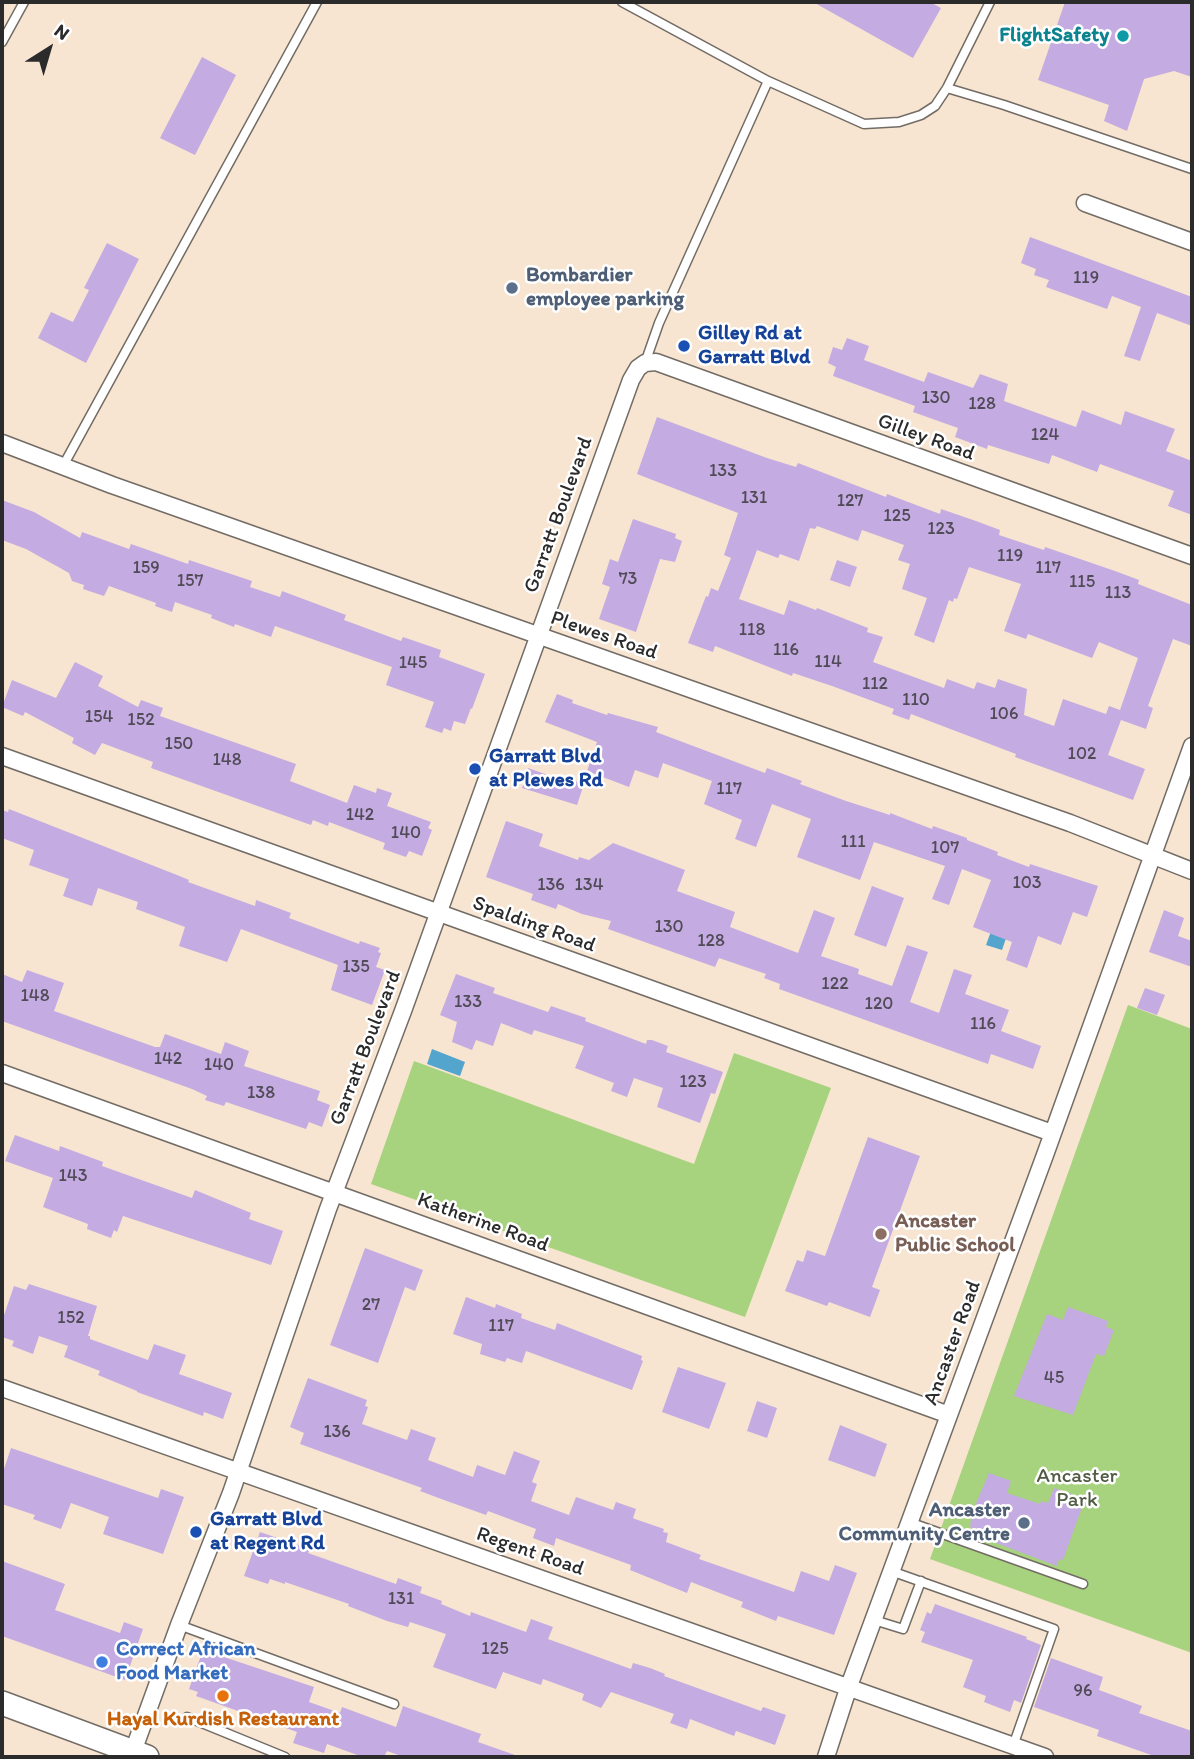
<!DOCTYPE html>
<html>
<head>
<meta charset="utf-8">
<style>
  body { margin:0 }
  #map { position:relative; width:1194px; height:1759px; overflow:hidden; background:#f7e5d1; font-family:Itim,sans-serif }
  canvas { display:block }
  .frame { position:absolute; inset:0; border:4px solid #2b2b2b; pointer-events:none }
  .north { position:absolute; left:14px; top:14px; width:70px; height:70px; -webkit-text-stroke:5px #fff; paint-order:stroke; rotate:37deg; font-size:19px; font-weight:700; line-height:28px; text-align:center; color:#2b2b2b }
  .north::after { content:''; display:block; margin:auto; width:24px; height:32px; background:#2b2b2b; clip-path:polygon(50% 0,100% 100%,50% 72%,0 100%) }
</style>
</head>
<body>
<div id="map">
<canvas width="1194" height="1759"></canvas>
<div class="frame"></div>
<div class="north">N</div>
</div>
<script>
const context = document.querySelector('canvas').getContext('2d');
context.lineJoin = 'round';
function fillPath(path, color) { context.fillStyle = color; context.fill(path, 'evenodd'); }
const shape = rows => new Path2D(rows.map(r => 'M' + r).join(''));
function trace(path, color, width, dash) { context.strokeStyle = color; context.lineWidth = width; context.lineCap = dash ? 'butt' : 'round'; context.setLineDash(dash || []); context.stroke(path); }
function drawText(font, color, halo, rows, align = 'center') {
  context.font = font + ' Itim,sans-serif'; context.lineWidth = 5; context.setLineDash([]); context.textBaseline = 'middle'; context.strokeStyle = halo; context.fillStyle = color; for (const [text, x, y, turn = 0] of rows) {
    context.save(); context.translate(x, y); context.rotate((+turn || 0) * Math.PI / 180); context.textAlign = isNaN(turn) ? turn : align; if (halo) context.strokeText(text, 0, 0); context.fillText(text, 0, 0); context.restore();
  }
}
fillPath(shape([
  [1128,1005,1192,1029,1192,1653,930,1559],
  [734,1053,831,1088,745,1317,371,1184,414,1061,694,1164]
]), '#a7d27e');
fillPath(shape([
  [998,912,1013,918,1002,950,986,945],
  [432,1049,465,1062,460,1076,427,1064]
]), '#53a5ce');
fillPath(shape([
  [813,2,930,2,941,8,913,58],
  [1065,2,1192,2,1192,77,1174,71,1144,79,1127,131,1104,121,1109,105,1038,80],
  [202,57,236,75,195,155,160,138],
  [1030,237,1192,297,1192,326,1157,313,1140,361,1124,356,1141,307,1112,296,1107,309,1046,287,1049,280,1034,275,1036,269,1021,263],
  [107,243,139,259,86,363,38,338,51,312,73,322,89,290,84,288],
  [847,338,869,346,864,360,924,382,928,372,973,388,980,374,1008,384,1004,401,1076,427,1082,410,1121,425,1125,411,1175,429,1166,451,1192,461,1192,515,1168,506,1174,491,1100,464,1097,472,1052,455,1049,464,988,445,987,449,955,437,958,428,913,412,915,406,833,376,836,367,828,363,833,347,842,350],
  [657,417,767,458,796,467,798,463,886,497,887,494,940,514,941,509,976,521,1000,530,999,535,1044,550,1045,547,1115,571,1139,580,1138,584,1192,605,1192,646,1173,639,1148,706,1153,708,1146,729,1121,720,1108,755,1145,769,1133,800,1015,757,1016,754,911,714,909,720,892,714,894,709,832,686,793,673,792,676,715,646,713,652,688,643,706,596,708,597,711,588,718,591,731,558,724,555,738,513,637,474],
  [817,526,858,541,862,530,904,545,898,560,910,564,902,589,927,598,914,635,934,643,949,600,953,602,954,598,957,599,969,567,1021,584,1004,631,1026,639,1028,634,1092,658,1099,642,1138,658,1120,710,1109,706,1106,714,1063,699,1054,726,1024,715,1027,689,998,679,995,688,977,682,974,689,947,679,944,688,873,662,883,637,867,632,868,628,817,608,816,610,789,600,784,615,739,599,757,550,778,558,780,554,799,561,810,528,815,529],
  [2,500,34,512,80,538,82,532,129,549,131,544,188,564,189,560,252,581,250,587,280,597,282,591,346,615,344,620,401,641,403,637,441,650,439,657,485,674,472,709,471,708,465,724,454,721,451,731,444,728,442,733,425,727,434,702,386,685,392,667,275,626,271,637,235,624,234,627,211,618,212,615,175,602,172,612,155,606,156,603,109,586,104,596,83,589,84,585,72,581,69,573,26,549,2,540],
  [633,519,676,534,675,538,682,541,675,562,660,559,636,632,599,619,610,587,602,584,610,559,618,562],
  [837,560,857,567,850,587,830,580],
  [75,662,103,676,98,686,138,707,141,700,163,708,160,716,296,764,290,781,347,803,354,785,376,793,377,788,392,793,387,806,431,822,428,828,432,830,422,856,409,851,406,857,383,849,385,843,329,822,328,826,313,820,311,825,151,768,153,762,102,743,95,755,72,743,74,738,25,712,23,716,2,707,12,680,56,698],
  [557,694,573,700,572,703,607,715,608,713,658,727,656,732,765,773,767,768,802,781,800,784,846,801,890,815,890,813,932,829,933,826,967,838,967,840,998,852,997,855,1029,867,1030,864,1098,886,1087,917,1073,912,1061,945,1038,936,1027,968,1006,960,1012,942,973,927,991,880,962,869,949,905,932,899,945,866,874,842,860,880,813,863,797,857,811,819,772,804,756,847,735,839,742,820,704,804,712,781,663,763,658,778,635,770,629,787,587,771,597,742,545,722],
  [528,768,565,781,566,778,584,784,577,805,522,788],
  [9,809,177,875,189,880,188,882,255,906,256,900,291,913,289,918,359,944,360,941,380,948,378,952,381,953,376,967,385,970,372,1005,331,990,338,965,241,929,227,962,179,946,185,927,136,909,138,902,98,888,92,906,63,896,69,879,29,865,34,850,2,838,2,810,8,812],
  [506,821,543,834,539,846,578,860,579,857,589,860,613,843,685,870,677,891,735,912,730,927,798,953,814,910,835,918,821,956,859,969,858,974,892,986,907,945,928,952,910,1002,939,1013,954,969,972,975,965,994,1009,1010,1001,1031,1041,1046,1033,1069,991,1054,988,1064,779,989,780,984,764,978,766,974,719,958,715,967,608,929,611,921,582,914,558,904,556,909,531,900,533,894,486,877],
  [872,886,904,898,886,947,854,935],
  [1164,910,1184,918,1178,936,1192,941,1192,967,1149,952],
  [27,970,64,983,54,1011,155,1047,160,1047,165,1034,221,1054,225,1042,249,1051,244,1066,320,1091,317,1100,330,1105,322,1127,309,1122,306,1129,226,1102,224,1106,205,1100,207,1096,192,1089,2,1021,2,974,22,982],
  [456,974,495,988,493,993,548,1012,551,1006,586,1018,585,1021,646,1044,647,1040,652,1040,668,1046,666,1052,723,1072,715,1094,711,1093,700,1123,657,1107,663,1088,634,1078,627,1097,611,1091,614,1083,575,1068,584,1046,534,1030,532,1035,501,1023,493,1046,476,1040,472,1050,452,1042,457,1022,440,1015],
  [1145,988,1165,995,1157,1015,1137,1008],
  [15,1135,59,1151,60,1146,103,1162,102,1166,192,1198,195,1190,251,1213,249,1219,283,1231,271,1265,123,1216,117,1232,114,1230,111,1238,87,1229,88,1224,43,1207,53,1178,5,1161],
  [868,1137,920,1156,872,1287,880,1290,870,1317,829,1302,827,1306,785,1291,797,1260,803,1262,807,1250,825,1256],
  [365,1248,423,1270,415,1291,405,1287,378,1363,330,1345],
  [29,1284,97,1306,88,1336,90,1336,90,1339,148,1360,154,1344,186,1355,179,1374,232,1393,223,1419,204,1412,203,1416,137,1392,137,1391,98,1375,100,1371,64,1357,68,1346,39,1336,33,1354,12,1346,14,1341,2,1337,2,1321,14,1286,26,1290],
  [466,1297,495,1308,496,1304,522,1314,521,1318,555,1330,557,1323,642,1356,641,1360,643,1361,632,1390,526,1351,522,1363,507,1358,505,1362,480,1354,482,1344,453,1334],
  [1068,1307,1108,1321,1106,1327,1114,1330,1104,1356,1096,1354,1073,1415,1014,1396,1047,1314,1063,1320],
  [678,1367,726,1383,709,1429,662,1412],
  [308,1378,367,1400,365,1406,368,1407,362,1424,407,1440,411,1429,436,1438,428,1460,473,1477,477,1465,505,1475,514,1451,540,1461,532,1482,537,1484,531,1501,569,1515,576,1497,613,1510,616,1502,636,1509,633,1518,635,1519,664,1529,663,1532,668,1533,666,1542,701,1555,699,1559,794,1592,801,1571,829,1581,835,1565,857,1573,834,1635,778,1616,776,1621,741,1607,743,1602,691,1582,687,1593,630,1570,631,1565,556,1538,554,1546,533,1538,536,1529,488,1511,486,1515,444,1500,420,1491,422,1488,300,1444,304,1433,290,1427],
  [757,1401,777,1408,767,1438,747,1431],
  [840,1425,887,1444,875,1477,828,1460],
  [11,1448,158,1498,161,1489,184,1497,163,1554,103,1534,109,1517,71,1503,61,1529,33,1519,35,1515,2,1504,2,1475],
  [989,1473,1011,1481,1007,1493,1040,1504,1041,1501,1048,1503,1054,1488,1085,1499,1063,1560,1059,1559,1057,1566,988,1540,990,1535,970,1527,972,1513],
  [260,1532,310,1549,308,1553,396,1584,398,1578,422,1587,420,1593,442,1601,441,1604,470,1616,471,1612,526,1632,531,1619,553,1627,548,1639,631,1669,633,1663,650,1668,665,1674,664,1676,711,1693,761,1711,763,1707,786,1715,775,1745,736,1731,734,1736,690,1719,687,1729,670,1723,674,1714,611,1692,601,1708,582,1700,584,1694,543,1679,541,1685,503,1672,496,1689,433,1667,446,1634,410,1622,408,1627,387,1621,348,1606,349,1604,285,1582,285,1584,270,1579,268,1584,244,1576],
  [2,1561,65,1584,55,1610,120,1633,124,1622,143,1629,125,1680,2,1636],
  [935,1604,1027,1637,1026,1639,1041,1645,1021,1703,1014,1700,1010,1712,984,1702,986,1696,963,1687,973,1660,921,1642,925,1632,920,1630,927,1612,931,1614],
  [203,1650,314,1687,309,1702,340,1713,342,1707,396,1727,403,1706,481,1734,478,1742,515,1755,515,1757,404,1757,387,1751,384,1757,363,1757,327,1744,324,1753,293,1743,297,1732,196,1696,198,1692,189,1689],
  [1051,1658,1103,1677,1099,1690,1142,1706,1139,1713,1192,1731,1192,1757,1157,1757,1097,1736,1099,1730,1034,1707]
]), '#c4abe1');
const lane = shape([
  [622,2,768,81,864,124,899,122,921,115,935,106,947,88,990,2],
  [2,42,24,2],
  [947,88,1004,105,1192,169],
  [645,363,659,323,768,81],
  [63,466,317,2],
  [909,1522,1083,1584],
  [891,1571,1054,1629,1013,1746],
  [874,1620,903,1629,921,1581],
  [179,1625,394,1704],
  [187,1717,285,1757]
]);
const street = shape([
  [1085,203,1192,242],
  [2,443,112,485,1070,823,1192,871],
  [2,756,1052,1133],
  [2,1073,949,1415],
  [2,1388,1045,1757],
  [131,1757,179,1625,231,1493,328,1209,403,1011,631,380,638,368,645,363,656,362,1192,556],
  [826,1757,849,1686,1045,1155,1192,746]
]);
const secondary = shape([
  [2,1703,147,1757]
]);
trace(lane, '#726c65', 11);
trace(street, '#726c65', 19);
trace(secondary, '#726c65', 26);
trace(lane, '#fff', 8);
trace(street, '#fff', 16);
trace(secondary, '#fff', 23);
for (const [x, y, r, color] of [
  [1123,36,7,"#0f9aa8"],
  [512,288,7,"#5c6f8a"],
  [684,346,7,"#1a4fb4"],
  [475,769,7,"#1a4fb4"],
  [881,1234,7,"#8d6e63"],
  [1024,1523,7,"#5c6f8a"],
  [196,1532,7,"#1a4fb4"],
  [102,1662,7,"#3f7fe0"],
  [223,1696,7,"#e8710a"]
]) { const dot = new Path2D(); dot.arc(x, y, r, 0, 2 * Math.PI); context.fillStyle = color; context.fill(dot); trace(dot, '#fff', 2.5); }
drawText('18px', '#514b58', null, [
  ["119",1086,278],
  ["130",936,398],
  ["128",982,404],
  ["124",1045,435],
  ["133",723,471],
  ["131",754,498],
  ["127",850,501],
  ["125",897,516],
  ["123",941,529],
  ["119",1010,556],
  ["159",146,568],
  ["117",1048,568],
  ["73",628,579],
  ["157",190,581],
  ["115",1082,582],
  ["113",1118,593],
  ["118",752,630],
  ["116",786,650],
  ["114",828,662],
  ["145",413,663],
  ["112",875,684],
  ["110",916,700],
  ["106",1004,714],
  ["154",99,717],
  ["152",141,720],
  ["150",179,744],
  ["102",1082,754],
  ["148",227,760],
  ["117",729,789],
  ["142",360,815],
  ["140",406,833],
  ["111",853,842],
  ["107",945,848],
  ["103",1027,883],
  ["136",551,885],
  ["134",589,885],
  ["130",669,927],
  ["128",711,941],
  ["135",356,967],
  ["122",835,984],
  ["148",35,996],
  ["133",468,1002],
  ["120",879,1004],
  ["116",983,1024],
  ["142",168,1059],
  ["140",219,1065],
  ["123",693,1082],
  ["138",261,1093],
  ["143",73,1176],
  ["27",371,1305],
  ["152",71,1318],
  ["117",501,1326],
  ["45",1054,1378],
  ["136",337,1432],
  ["131",401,1599],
  ["125",495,1649],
  ["96",1083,1691]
]);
drawText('bold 21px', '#0d838f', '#fff', [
  ["FlightSafety",1109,36]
], 'right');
drawText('bold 21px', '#4e5e75', '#fff', [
  ["Bombardier",526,276],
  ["employee parking",526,300],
  ["Ancaster",1010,1511,"right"],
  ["Community Centre",1010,1535,"right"]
], 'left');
drawText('bold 21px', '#164399', '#fff', [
  ["Gilley Rd at",698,334],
  ["Garratt Blvd",698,358],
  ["Garratt Blvd",489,757],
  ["at Plewes Rd",489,781],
  ["Garratt Blvd",210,1520],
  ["at Regent Rd",210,1544]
], 'left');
drawText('21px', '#2b2b2b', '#fff', [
  ["Gilley Road",926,438,20],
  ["Garratt Boulevard",559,515,-70],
  ["Plewes Road",604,636,19],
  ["Spalding Road",534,925,20],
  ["Garratt Boulevard",366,1048,-69],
  ["Katherine Road",483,1223,20],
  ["Ancaster Road",953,1343,-70],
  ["Regent Road",530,1552,19]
]);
drawText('bold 21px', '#785e54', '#fff', [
  ["Ancaster",895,1222],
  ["Public School",895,1246]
], 'left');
drawText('21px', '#505d44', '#fff', [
  ["Ancaster",1077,1477],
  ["Park",1077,1501]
]);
drawText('bold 21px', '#366cbe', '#fff', [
  ["Correct African",116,1650],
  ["Food Market",116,1674]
], 'left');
drawText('bold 21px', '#c56008', '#fff', [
  ["Hayal Kurdish Restaurant",223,1720]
]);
</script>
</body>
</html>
